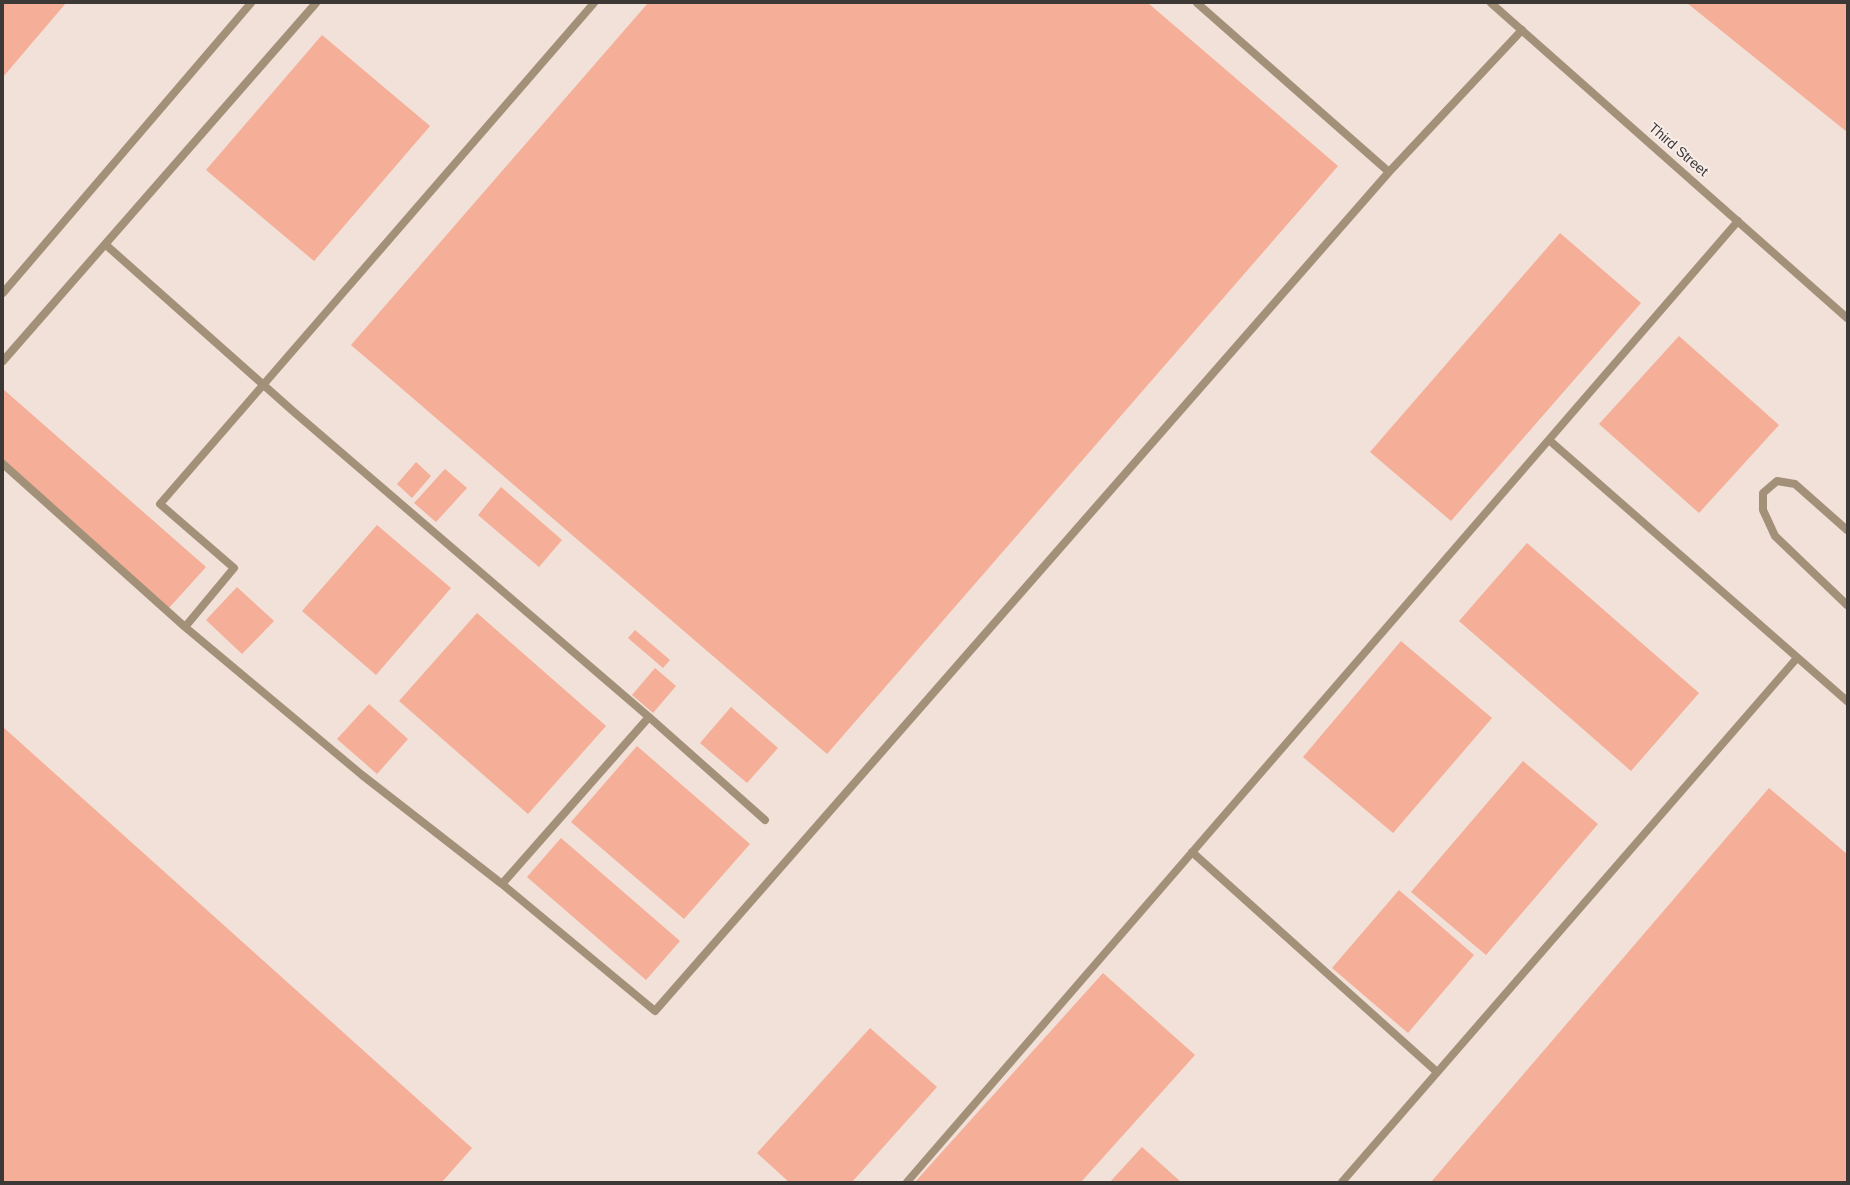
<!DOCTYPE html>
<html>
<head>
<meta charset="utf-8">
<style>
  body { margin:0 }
  #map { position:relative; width:1850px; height:1185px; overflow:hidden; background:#f8ede9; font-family:Arial,sans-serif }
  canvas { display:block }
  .frame { position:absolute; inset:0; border:4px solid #3c3836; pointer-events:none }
</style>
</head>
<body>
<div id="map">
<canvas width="1850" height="1185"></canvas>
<div class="frame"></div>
</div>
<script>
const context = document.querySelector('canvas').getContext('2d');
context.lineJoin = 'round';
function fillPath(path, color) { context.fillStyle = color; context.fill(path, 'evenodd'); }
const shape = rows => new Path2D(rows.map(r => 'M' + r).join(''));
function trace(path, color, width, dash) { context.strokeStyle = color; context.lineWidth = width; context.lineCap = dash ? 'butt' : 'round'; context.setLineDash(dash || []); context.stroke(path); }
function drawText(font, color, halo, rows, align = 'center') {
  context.font = font + ' Arial,sans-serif'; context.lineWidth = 4; context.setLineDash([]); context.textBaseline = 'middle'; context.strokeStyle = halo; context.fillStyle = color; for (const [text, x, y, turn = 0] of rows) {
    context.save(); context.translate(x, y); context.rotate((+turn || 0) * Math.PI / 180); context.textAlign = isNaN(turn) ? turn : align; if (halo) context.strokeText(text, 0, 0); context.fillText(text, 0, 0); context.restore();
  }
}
fillPath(shape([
  [3,3,1847,3,1847,1182,3,1182]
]), '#f2e1d8');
fillPath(shape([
  [3,3,66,3,3,77],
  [648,3,1148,3,1338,166,827,754,351,345],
  [1687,3,1847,3,1847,132],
  [322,35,430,126,314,261,206,170],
  [1560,233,1641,303,1451,521,1370,452],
  [1679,336,1779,425,1699,513,1599,424],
  [3,389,206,567,169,608,3,462],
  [416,462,431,476,412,498,397,484],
  [445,469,467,488,436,522,414,503],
  [501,487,562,540,539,567,478,515],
  [377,525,451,588,376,675,302,611],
  [1527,543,1699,693,1631,771,1459,621],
  [237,587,274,621,242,654,206,620],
  [477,613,606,726,528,814,399,701],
  [635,630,670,660,663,668,628,638],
  [1401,641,1492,718,1393,833,1303,757],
  [655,668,676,686,653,713,632,695],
  [369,704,408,739,377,774,337,739],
  [731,707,778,748,747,783,700,743],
  [3,727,472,1148,442,1182,3,1182],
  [637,746,750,844,684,919,571,822],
  [1523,761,1598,824,1486,955,1411,892],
  [1769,788,1847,854,1847,1182,1431,1182],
  [561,838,680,941,646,980,527,877],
  [1399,890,1474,955,1408,1033,1332,968],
  [1103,973,1195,1055,1081,1182,915,1182],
  [870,1028,937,1087,852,1182,789,1182,757,1153],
  [1142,1147,1181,1182,1110,1182]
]), '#f5ae97');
trace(shape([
  [1197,3,1389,172],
  [106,245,294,412,649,717,765,820],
  [3,293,251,3],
  [3,361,316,3],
  [1549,440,1847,701],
  [3,464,185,627,362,775,502,884,655,1011,1389,172,1522,30],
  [1847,530,1795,484,1777,481,1763,493,1763,510,1775,536,1847,605],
  [185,627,234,568,160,504,594,3],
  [1192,852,1437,1072],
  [502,884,649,717],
  [907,1182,1738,221],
  [1342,1182,1797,658]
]), '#a29178', 8);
trace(shape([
  [1491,3,1847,318]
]), '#a29178', 8);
drawText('14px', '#3c3836', '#f8ede9', [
  ["Third Street",1678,150,41]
]);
</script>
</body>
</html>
